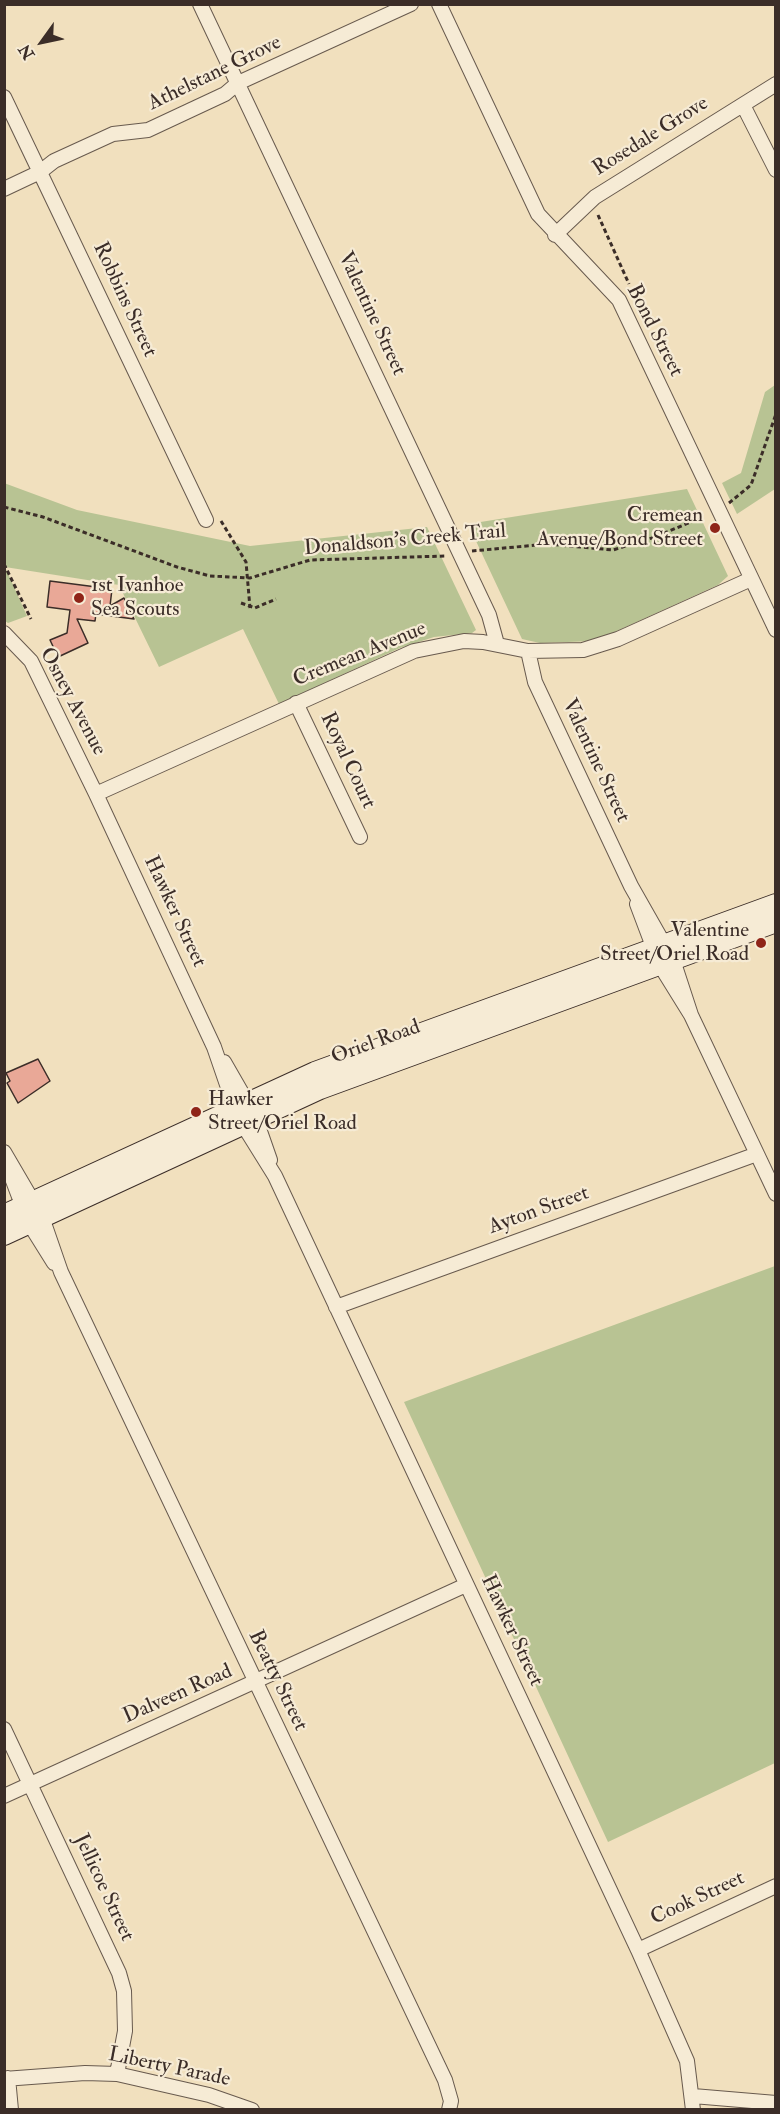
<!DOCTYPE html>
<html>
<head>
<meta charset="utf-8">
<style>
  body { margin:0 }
  #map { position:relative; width:780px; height:2114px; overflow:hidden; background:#f1e0be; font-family:"IM FELL Double Pica",serif }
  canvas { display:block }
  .frame { position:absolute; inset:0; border:6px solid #3b2d28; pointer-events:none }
  .north { position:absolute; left:12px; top:12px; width:60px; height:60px; -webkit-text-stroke:4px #f6ebd5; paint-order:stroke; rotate:237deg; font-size:16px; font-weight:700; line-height:24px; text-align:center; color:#3b2d28 }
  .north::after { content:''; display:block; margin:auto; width:21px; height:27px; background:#3b2d28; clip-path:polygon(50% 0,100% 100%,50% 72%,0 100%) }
</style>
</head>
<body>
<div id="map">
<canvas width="780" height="2114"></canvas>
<div class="frame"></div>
<div class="north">N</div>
</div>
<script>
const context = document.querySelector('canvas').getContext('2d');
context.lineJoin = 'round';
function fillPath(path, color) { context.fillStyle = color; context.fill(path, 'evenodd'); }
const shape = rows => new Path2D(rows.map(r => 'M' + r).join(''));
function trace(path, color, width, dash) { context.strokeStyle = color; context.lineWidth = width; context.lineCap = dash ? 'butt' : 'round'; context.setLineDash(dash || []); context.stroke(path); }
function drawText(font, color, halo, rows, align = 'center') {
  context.font = font + ' "IM FELL Double Pica",serif'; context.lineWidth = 4.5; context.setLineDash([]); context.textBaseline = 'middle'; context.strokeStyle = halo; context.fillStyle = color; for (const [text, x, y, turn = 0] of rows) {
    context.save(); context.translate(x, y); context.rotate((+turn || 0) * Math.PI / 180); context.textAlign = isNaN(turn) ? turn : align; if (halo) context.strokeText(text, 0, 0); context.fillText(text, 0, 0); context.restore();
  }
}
fillPath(shape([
  [775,385,775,489,737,514,722,483,741,473,765,392],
  [4,483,77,510,250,546,427,527,476,630,472,633,434,637,400,648,279,704,243,629,159,667,119,585,5,567],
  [687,489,728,576,718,585,595,641,540,643,522,639,468,524],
  [5,567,27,616,8,623,5,621],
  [775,1266,775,1763,608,1842,404,1402]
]), '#b8c393');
const building = shape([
  [50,581,112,589,110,606,124,598,134,619,96,614,95,621,77,619,88,643,58,657,50,640,67,633,70,610,47,607,50,581],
  [38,1059,50,1081,18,1103,7,1083,10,1081,6,1073,38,1059]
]);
fillPath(building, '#e9a897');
trace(building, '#3b2d28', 1.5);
const minor = shape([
  [200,4,489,615,497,644],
  [439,4,538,214,619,300,776,630],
  [4,97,206,520],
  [743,105,776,170],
  [4,189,40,172,54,161,113,134,148,130,225,94,238,83,411,4],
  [555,235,595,197,776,84],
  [4,633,31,661,96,794,214,1047,235,1108],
  [528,651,535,682,631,886,673,960,691,1015],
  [296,703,360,837],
  [96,794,414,651,464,641,483,642,528,651,583,650,618,639,751,579],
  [637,904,660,965,691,1015,776,1194],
  [224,1062,247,1102],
  [255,1117,270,1160],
  [242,1123,275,1176,638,1950,687,2061,693,2110],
  [4,1152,42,1217,61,1272,445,2080,451,2101,449,2110],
  [7,1165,29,1223,54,1263],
  [336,1307,757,1154],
  [4,1729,119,1973,124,1991,125,2031,117,2074],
  [4,1796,466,1585],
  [638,1950,776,1886],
  [8,2078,11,2110],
  [4,2079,85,2073,117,2074,209,2095,252,2110],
  [693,2096,776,2103]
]);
const secondary = shape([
  [4,1215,315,1072,776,904],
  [4,1235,320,1089,776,922]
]);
trace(minor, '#685a4e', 16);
trace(secondary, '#3b2d28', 22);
trace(shape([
  [598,215,629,284],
  [729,503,751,485,776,414],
  [4,507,43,517,177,567,210,576,250,578,310,560,445,556],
  [221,521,246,562,250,608],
  [472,551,548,544,613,550,655,537,705,516],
  [4,564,31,619],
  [241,603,255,608,276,599]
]), '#3b2d28', 3, [4.5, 3]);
trace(minor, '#f6ebd5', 14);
trace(secondary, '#f6ebd5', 20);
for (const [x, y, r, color] of [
  [715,528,6,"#8f2418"],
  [79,598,6,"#8f2418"],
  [761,943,6,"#8f2418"],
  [196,1112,6,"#8f2418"]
]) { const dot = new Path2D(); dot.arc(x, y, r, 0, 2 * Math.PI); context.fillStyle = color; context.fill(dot); trace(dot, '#f6ebd5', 2); }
drawText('21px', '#3b2d28', '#f6ebd5', [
  ["Athelstane Grove",215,74,-26],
  ["Rosedale Grove",651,137,-32],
  ["Robbins Street",124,300,65],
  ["Valentine Street",371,314,65],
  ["Bond Street",654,331,63],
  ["Donaldson's Creek Trail",405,541,-5],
  ["Cremean Avenue",360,655,-22],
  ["Osney Avenue",72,702,62],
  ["Royal Court",347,761,65],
  ["Valentine Street",595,761,65],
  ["Hawker Street",174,912,65],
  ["Oriel Road",376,1043,-20],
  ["Ayton Street",539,1211,-20],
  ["Hawker Street",511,1631,65],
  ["Beatty Street",277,1681,64],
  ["Dalveen Road",178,1695,-24],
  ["Jellicoe Street",103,1888,65],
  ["Cook Street",698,1899,-25],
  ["Liberty Parade",169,2068,12]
]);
drawText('21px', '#3b2d28', '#f6ebd5', [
  ["Cremean",703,516],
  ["Avenue/Bond Street",703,540],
  ["1st Ivanhoe",91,586,"left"],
  ["Sea Scouts",91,610,"left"],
  ["Valentine",749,931],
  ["Street/Oriel Road",749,955],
  ["Hawker",208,1100,"left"],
  ["Street/Oriel Road",208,1124,"left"]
], 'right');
</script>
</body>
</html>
